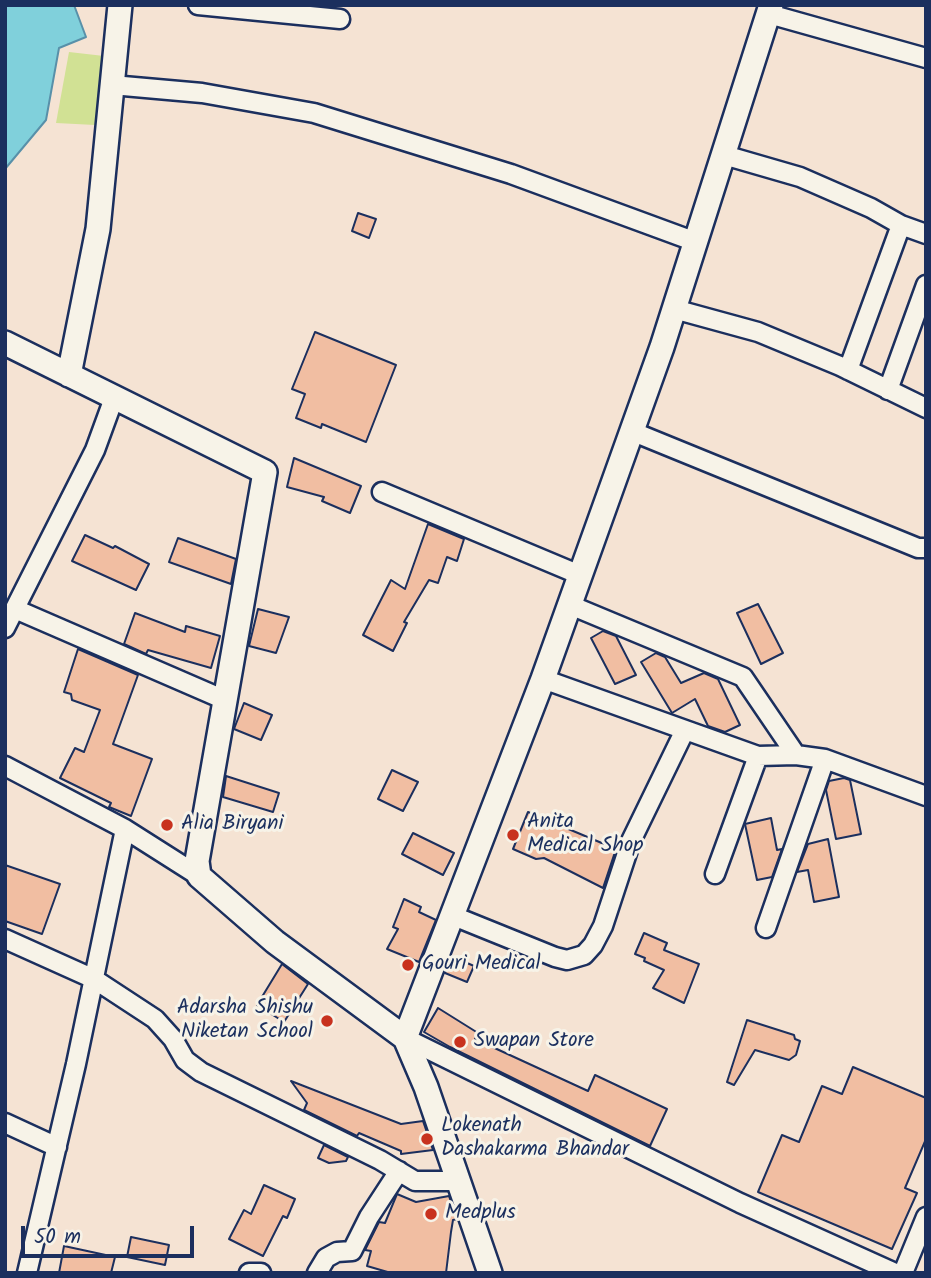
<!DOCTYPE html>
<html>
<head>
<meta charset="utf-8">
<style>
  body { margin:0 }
  #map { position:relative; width:931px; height:1278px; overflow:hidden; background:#f5e3d3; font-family:Kalam,sans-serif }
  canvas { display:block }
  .frame { position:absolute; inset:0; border:7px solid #1b2f5e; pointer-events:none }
  .scale { position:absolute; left:21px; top:1226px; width:173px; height:32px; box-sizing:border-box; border:4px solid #1b2f5e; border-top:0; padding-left:9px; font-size:21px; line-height:24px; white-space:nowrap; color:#1b2f5e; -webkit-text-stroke:5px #f7f3e8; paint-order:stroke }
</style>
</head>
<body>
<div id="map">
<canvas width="931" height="1278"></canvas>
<div class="frame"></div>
<div class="scale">50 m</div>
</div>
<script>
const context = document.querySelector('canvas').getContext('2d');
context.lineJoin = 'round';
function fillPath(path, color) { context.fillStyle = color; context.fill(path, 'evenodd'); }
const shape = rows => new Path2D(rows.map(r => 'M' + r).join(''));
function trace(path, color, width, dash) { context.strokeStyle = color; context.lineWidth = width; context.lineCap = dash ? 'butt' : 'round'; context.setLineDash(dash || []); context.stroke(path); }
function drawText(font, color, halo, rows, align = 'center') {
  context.font = font + ' Kalam,sans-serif'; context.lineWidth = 6; context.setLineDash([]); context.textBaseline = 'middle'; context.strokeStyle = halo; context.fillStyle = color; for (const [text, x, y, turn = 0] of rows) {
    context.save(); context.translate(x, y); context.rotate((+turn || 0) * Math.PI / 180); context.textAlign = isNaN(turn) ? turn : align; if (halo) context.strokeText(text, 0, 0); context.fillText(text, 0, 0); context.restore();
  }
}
fillPath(shape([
  [69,52,104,56,95,125,56,123]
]), '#d1e194');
const water = shape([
  [5,5,74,5,86,37,59,48,46,120,5,169,5,5]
]);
fillPath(water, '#80d0db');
trace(water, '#5890a9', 2);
const building = shape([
  [358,213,376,219,369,238,352,231,358,213],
  [315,332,396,365,366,442,322,424,321,428,296,418,305,394,292,389,315,332],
  [294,458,361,486,350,513,322,501,324,497,287,487,294,458],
  [428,524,464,539,457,561,447,557,438,583,429,580,404,622,407,623,393,651,363,635,391,580,405,589,428,524],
  [85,535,113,548,115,546,149,564,136,590,72,561,85,535],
  [178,538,236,559,231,584,169,562,178,538],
  [758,604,783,653,761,664,737,613,758,604],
  [258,609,289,617,276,653,249,646,258,609],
  [135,613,185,632,186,626,220,636,211,668,148,650,146,654,124,644,135,613],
  [603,631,616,636,636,675,615,684,591,638,603,631],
  [78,649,138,675,113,744,152,759,131,816,109,807,111,803,60,778,75,748,84,752,100,710,72,700,71,694,64,692,78,649],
  [656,653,665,657,681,683,704,673,718,679,740,725,725,732,708,726,695,699,672,713,641,662,656,653],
  [244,703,272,715,261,740,234,729,244,703],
  [392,770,418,782,403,811,378,799,392,770],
  [226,776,279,793,273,812,223,797,226,776],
  [844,778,850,780,861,834,836,839,826,790,829,781,844,778],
  [528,812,616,849,603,888,544,858,536,859,513,849,528,812],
  [771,818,777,850,782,849,772,877,757,880,745,824,771,818],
  [413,833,454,853,443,875,402,854,413,833],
  [828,839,839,897,814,902,808,870,797,872,808,844,828,839],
  [5,865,60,884,42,934,5,921,5,865],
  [404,899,421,907,419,912,436,920,419,962,387,949,398,929,393,927,404,899],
  [644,933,667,943,664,950,699,964,684,1003,653,988,664,970,644,961,645,958,635,954,644,933],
  [451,956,474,966,467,982,445,973,451,956],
  [282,964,308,984,284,1022,257,1005,282,964],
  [438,1008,478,1033,475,1039,588,1091,595,1075,667,1109,650,1146,450,1047,424,1032,438,1008],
  [747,1020,794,1035,795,1039,800,1041,796,1055,789,1060,755,1050,734,1085,727,1082,747,1020],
  [853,1067,926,1098,926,1139,905,1188,917,1193,892,1249,758,1192,782,1135,799,1142,822,1086,842,1094,853,1067],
  [291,1081,401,1124,423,1121,433,1150,401,1154,401,1151,359,1133,357,1136,304,1110,307,1103,291,1081],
  [324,1145,348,1157,346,1161,329,1163,318,1158,324,1145],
  [264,1185,295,1199,287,1218,283,1216,263,1256,229,1239,244,1210,251,1214,264,1185],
  [397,1194,416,1202,449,1196,457,1219,453,1220,451,1232,446,1273,391,1273,367,1266,371,1251,365,1250,379,1222,385,1223,397,1194],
  [131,1237,169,1245,165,1265,127,1257,131,1237],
  [64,1246,115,1257,111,1273,59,1273,64,1246]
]);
fillPath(building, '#f1bea2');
trace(building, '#1b2f5e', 2);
const minor = shape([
  [198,5,340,19],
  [769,14,926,58],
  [112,85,202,93,314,113,511,174,696,242],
  [724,155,800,177,871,208,901,225,926,234],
  [674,309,758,332,840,366,926,408],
  [848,370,901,225],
  [888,390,926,285],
  [631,431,918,548,926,548],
  [382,492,580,575],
  [570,605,743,677,796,755],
  [15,609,225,700],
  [5,628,95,450,114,398],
  [543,679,758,756,715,874],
  [758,756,796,755,825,759,926,796],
  [5,766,125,829,199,876],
  [451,915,555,957,567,960,584,955,593,945,603,926,631,841,685,730],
  [766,928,825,759],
  [5,939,94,979,155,1019,173,1039,185,1060,201,1072,380,1160,415,1181,457,1181],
  [405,1038,740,1203,895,1273],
  [5,1123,57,1147],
  [27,1273,76,1064,125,829],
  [249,1273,261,1273],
  [317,1273,326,1258,337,1252,352,1251,369,1217,399,1171],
  [903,1273,926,1217]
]);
const tertiary = shape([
  [5,343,265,472,197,861,199,876,275,942,405,1038],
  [69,375,98,229,120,5],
  [490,1273,426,1087,405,1038,543,679,662,347,771,5]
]);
trace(minor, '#1b2f5e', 23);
trace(tertiary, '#1b2f5e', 28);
trace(minor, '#f7f3e8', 18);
trace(tertiary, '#f7f3e8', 23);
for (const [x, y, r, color] of [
  [167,825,7,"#c8321e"],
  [513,835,7,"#c8321e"],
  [408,965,7,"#c8321e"],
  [327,1021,7,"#c8321e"],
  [460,1042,7,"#c8321e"],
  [427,1139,7,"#c8321e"],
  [431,1214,7,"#c8321e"]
]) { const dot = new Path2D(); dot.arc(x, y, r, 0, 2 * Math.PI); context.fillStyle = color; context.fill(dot); trace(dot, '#f7f3e8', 2.5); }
drawText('21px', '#1b2f5e', '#f7f3e8', [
  ["Anita",527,823],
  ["Medical Shop",527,847],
  ["Alia Biryani",181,825],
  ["Gouri Medical",422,965],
  ["Adarsha Shishu",313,1009,"right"],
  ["Niketan School",313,1033,"right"],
  ["Swapan Store",474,1042],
  ["Lokenath",441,1127],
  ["Dashakarma Bhandar",441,1151],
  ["Medplus",445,1214]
], 'left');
</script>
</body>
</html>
